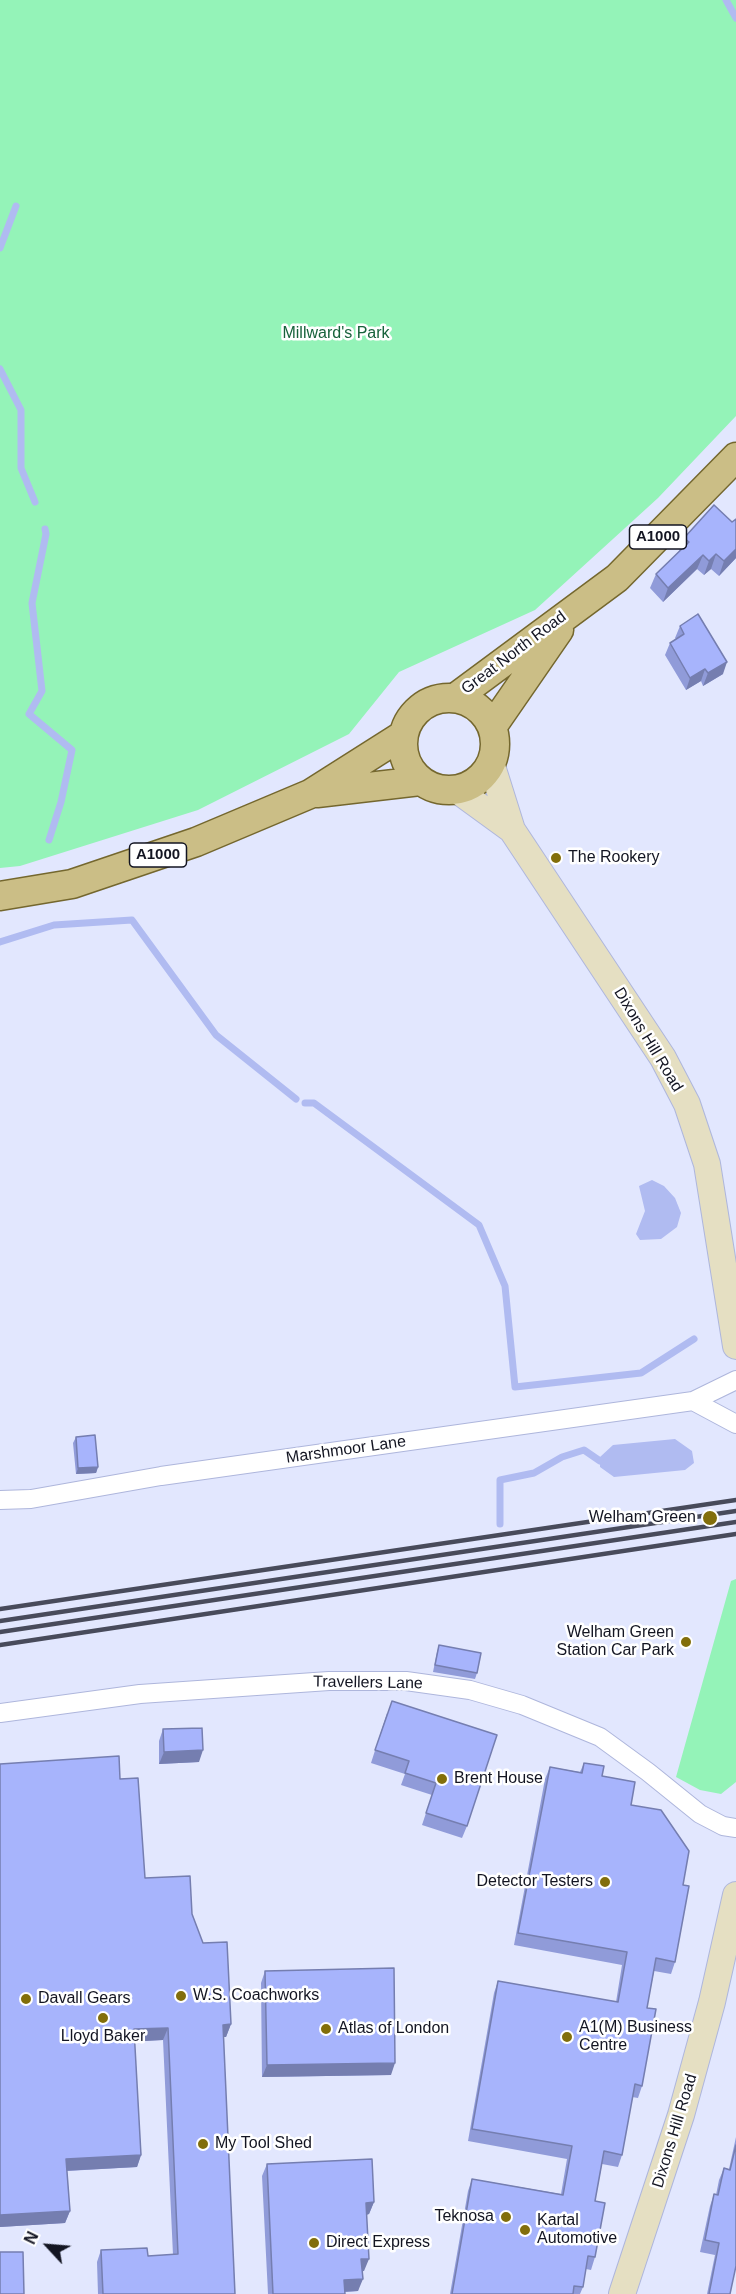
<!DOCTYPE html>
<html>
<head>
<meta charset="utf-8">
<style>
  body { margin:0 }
  #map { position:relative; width:736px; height:2294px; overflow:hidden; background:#e2e7fe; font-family:Helvetica,sans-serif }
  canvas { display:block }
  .north { position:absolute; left:18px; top:2216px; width:60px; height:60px; -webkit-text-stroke:4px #fff; paint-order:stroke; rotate:296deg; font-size:16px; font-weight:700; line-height:24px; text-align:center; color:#131522 }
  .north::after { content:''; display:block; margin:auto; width:21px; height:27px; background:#131522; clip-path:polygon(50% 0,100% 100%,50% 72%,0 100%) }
</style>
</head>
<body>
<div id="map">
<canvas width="736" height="2294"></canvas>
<div class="north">N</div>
</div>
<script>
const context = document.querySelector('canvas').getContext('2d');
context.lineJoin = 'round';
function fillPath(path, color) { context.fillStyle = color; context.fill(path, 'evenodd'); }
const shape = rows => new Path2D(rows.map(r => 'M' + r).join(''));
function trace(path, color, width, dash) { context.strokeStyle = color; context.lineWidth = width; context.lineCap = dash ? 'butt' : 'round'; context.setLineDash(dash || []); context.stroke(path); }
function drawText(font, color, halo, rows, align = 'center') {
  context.font = font + ' Helvetica,sans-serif'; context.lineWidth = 5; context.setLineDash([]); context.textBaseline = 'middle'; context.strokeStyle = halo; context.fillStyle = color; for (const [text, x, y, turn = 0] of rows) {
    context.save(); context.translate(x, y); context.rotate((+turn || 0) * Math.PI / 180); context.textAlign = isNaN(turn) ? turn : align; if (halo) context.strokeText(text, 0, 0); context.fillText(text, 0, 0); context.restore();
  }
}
fillPath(shape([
  [0,0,736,0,736,416,658,498,535,610,399,672,349,734,198,810,20,866,0,868],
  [736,1579,736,1782,721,1794,700,1790,676,1777,731,1581]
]), '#94f3b8');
fillPath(shape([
  [652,1180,664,1186,675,1198,681,1213,677,1227,661,1239,640,1240,636,1234,645,1211,639,1186],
  [675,1439,692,1451,694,1463,685,1470,614,1477,600,1467,600,1457,613,1445]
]), '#b0bbf1');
trace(shape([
  [726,0,736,18],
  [0,248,16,206],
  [0,369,21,410,21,468,35,502],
  [45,529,46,534,32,603,42,691,29,714,72,750,61,802,49,840],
  [0,942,54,925,132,920,216,1035,296,1099],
  [305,1103,314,1103,479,1225,505,1286,515,1387,641,1373,694,1339],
  [500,1524,500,1480,534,1473,562,1457,584,1450,600,1461]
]), '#b0bbf1', 7);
const street = shape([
  [693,1401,736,1424],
  [0,1500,31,1499,161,1476,693,1401,736,1380],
  [0,1713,140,1694,329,1681,406,1681,470,1690,522,1705,600,1737,648,1772,700,1814,723,1826,736,1828]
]);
const secondary = shape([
  [491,763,512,830,663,1058,687,1104,707,1164,736,1346],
  [457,790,512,830],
  [622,2294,681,2115,712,2002,736,1895]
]);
const primary = shape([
  [455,698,617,578,736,457],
  '403 744a46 46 0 1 1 92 0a46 46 0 1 1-92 0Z',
  [492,727,559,630],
  [317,793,420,781],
  [0,896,72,884,196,842,310,794,403,735]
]);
trace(street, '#aeb6dc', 20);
trace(secondary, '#aeb6dc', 28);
trace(primary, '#74672e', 31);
trace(street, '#fff', 18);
trace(secondary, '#e5dfc2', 26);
trace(primary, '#cbbe86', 28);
trace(shape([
  [0,1609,736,1500],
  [0,1621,736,1511],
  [0,1632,736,1522],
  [0,1645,736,1534]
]), '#484b5b', 4.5);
fillPath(shape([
  [736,519,736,558,719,576,711,569,704,575,697,569,663,602,650,588,656,574,679,551,684,538,732,522],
  [680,626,723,674,703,686,701,681,686,690,665,655,670,643,676,639,675,638],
  [76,1437,98,1467,96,1473,76,1474,73,1443],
  [439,1645,477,1673,475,1679,433,1672,437,1652],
  [387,1713,467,1826,462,1838,422,1825,432,1795,401,1785,405,1774,371,1763],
  [163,1729,199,1762,159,1764,159,1741],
  [584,1763,602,1776,631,1805,683,1885,675,1962,671,1974,654,1971,647,2008,642,2086,638,2098,632,2097,622,2155,618,2167,602,2164,595,2201,595,2257,591,2270,586,2269,583,2287,580,2294,450,2294,468,2191,472,2179,561,2194,567,2159,468,2141,494,1993,498,1981,616,2002,622,1965,514,1945,545,1779,550,1767,580,1772],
  [120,1779,145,1878,192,1914,231,2024,226,2037,223,2037,235,2294,98,2294,97,2262,101,2250,148,2256,173,2255,163,2040,134,2041,141,2155,137,2167,67,2171,70,2211,65,2223,0,2227],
  [265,1971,391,2075,262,2077,261,1983],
  [736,2137,736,2266,730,2294,707,2294,715,2255,700,2252,710,2206,714,2194,716,2195,719,2180,724,2168,729,2169],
  [267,2164,374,2202,369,2214,367,2215,364,2271,362,2271,358,2291,345,2292,345,2294,268,2294,262,2176]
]), '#909bd9');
fillPath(shape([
  [736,549,736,558,719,576,724,561],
  [716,554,711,569,704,575,709,561],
  [703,555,697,569,663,602,668,588],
  [727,662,723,674,703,686,708,673],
  [705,669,701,681,686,690,690,678],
  [98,1467,96,1473,76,1474,78,1468],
  [203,1750,199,1762,159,1764,164,1752],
  [231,2024,226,2037,218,2037,223,2025],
  [168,2028,163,2040,129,2042,134,2029],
  [395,2063,391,2075,262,2077,267,2065],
  [141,2155,137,2167,62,2171,66,2159],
  [374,2202,369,2214,362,2215,366,2203],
  [70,2211,65,2223,0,2227,0,2215],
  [361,2259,369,2259,364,2271,357,2272],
  [363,2279,358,2291,340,2292,344,2280]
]), '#757eb0');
const building = shape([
  [714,505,732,522,736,519,736,549,724,561,716,554,709,561,703,555,668,588,656,574,689,542,684,538,714,505],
  [698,614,727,662,708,673,705,669,690,678,670,643,684,634,680,626,698,614],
  [95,1435,98,1467,78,1468,76,1437,95,1435],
  [439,1645,481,1653,477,1673,435,1665,439,1645],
  [392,1701,497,1735,467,1826,426,1813,436,1783,405,1773,409,1761,375,1750,392,1701],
  [202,1728,203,1750,164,1752,163,1729,202,1728],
  [119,1756,120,1779,138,1778,145,1878,190,1876,192,1914,203,1943,227,1942,231,2024,223,2025,235,2294,103,2294,101,2250,147,2248,148,2256,178,2254,168,2028,134,2029,141,2155,66,2159,70,2211,0,2215,0,1764,119,1756],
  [584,1763,604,1766,602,1776,635,1782,631,1805,661,1810,689,1851,683,1885,689,1886,675,1962,656,1958,647,2008,656,2009,642,2086,635,2084,622,2155,604,2151,595,2201,605,2203,595,2257,588,2256,583,2287,574,2286,573,2294,452,2294,472,2179,563,2195,572,2146,472,2129,498,1981,618,2002,627,1952,518,1933,550,1767,582,1773,584,1763],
  [394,1968,395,2063,267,2065,265,1971,394,1968],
  [736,2145,736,2266,730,2294,709,2294,719,2243,705,2240,714,2194,718,2195,724,2168,730,2170,736,2145],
  [372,2159,374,2202,366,2203,369,2259,361,2259,363,2279,344,2280,345,2294,273,2294,267,2164,372,2159],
  [0,2252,23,2252,24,2294,0,2294,0,2252]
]);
fillPath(building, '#a7b4fc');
trace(building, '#757eb0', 1.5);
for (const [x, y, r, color] of [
  [556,858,6,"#826e0b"],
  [710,1518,8,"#826e0b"],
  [686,1642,6,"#826e0b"],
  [442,1779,6,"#826e0b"],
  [605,1882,6,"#826e0b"],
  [181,1996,6,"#826e0b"],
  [26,1999,6,"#826e0b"],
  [103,2018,6,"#826e0b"],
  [326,2029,6,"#826e0b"],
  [567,2037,6,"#826e0b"],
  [203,2144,6,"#826e0b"],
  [506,2217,6,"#826e0b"],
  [525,2230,6,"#826e0b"],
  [314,2243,6,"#826e0b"]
]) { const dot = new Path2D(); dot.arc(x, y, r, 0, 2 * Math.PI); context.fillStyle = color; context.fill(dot); trace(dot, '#fff', 2); }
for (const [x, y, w] of [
  [658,537,57],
  [158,855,57]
]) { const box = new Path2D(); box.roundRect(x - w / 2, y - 12, w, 24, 4.5); context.fillStyle = '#fff'; context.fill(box); trace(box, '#131522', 1.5); }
drawText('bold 15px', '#131522', null, [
  ["A1000",658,537],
  ["A1000",158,855]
]);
drawText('16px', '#17623b', '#fff', [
  ["Millward's Park",336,334]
]);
drawText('16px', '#131522', '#fff', [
  ["Great North Road",514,653,-37],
  ["Dixons Hill Road",648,1040,59],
  ["Marshmoor Lane",346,1450,-8],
  ["Travellers Lane",368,1683,1],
  ["Dixons Hill Road",675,2131,-73]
]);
drawText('16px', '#131522', '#fff', [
  ["The Rookery",568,858],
  ["Welham Green",696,1518,"right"],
  ["Welham Green",674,1633,"right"],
  ["Station Car Park",674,1651,"right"],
  ["Brent House",454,1779],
  ["Detector Testers",593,1882,"right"],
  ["W.S. Coachworks",193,1996],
  ["Davall Gears",38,1999],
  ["A1(M) Business",579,2028],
  ["Centre",579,2046],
  ["Atlas of London",338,2029],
  ["Lloyd Baker",103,2037,"center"],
  ["My Tool Shed",215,2144],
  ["Teknosa",494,2217,"right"],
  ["Kartal",537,2221],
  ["Automotive",537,2239],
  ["Direct Express",326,2243]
], 'left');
</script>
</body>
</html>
